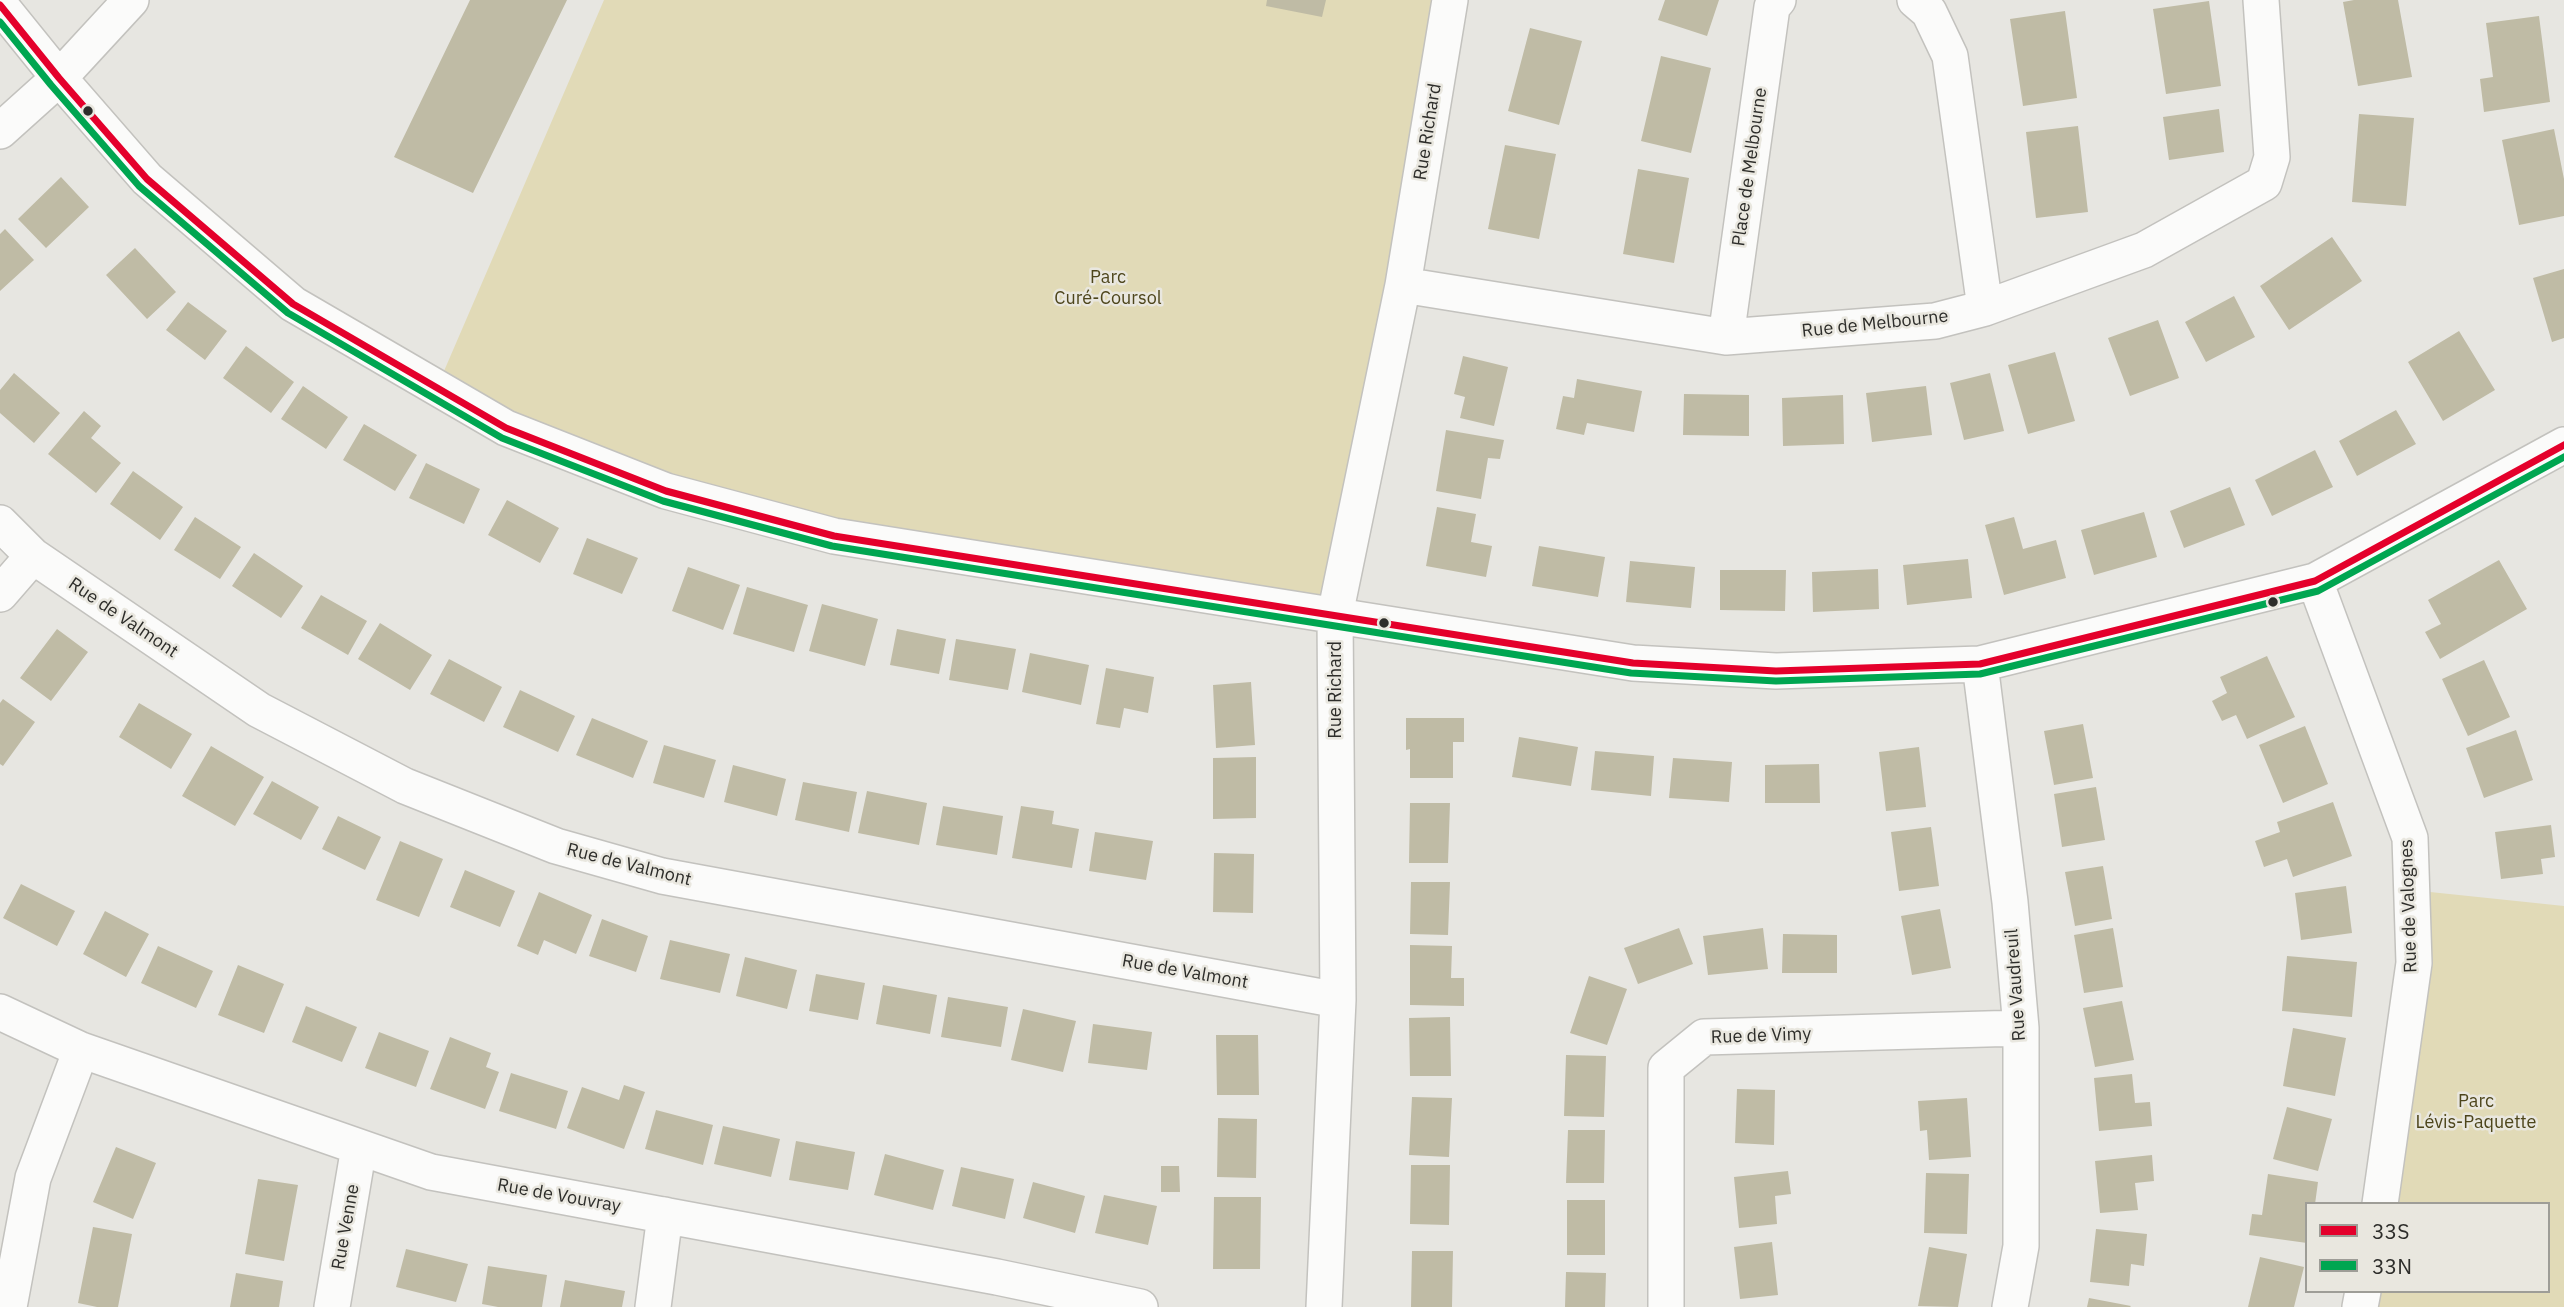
<!DOCTYPE html>
<html>
<head>
<meta charset="utf-8">
<style>
  body { margin:0 }
  #map { position:relative; width:2564px; height:1307px; overflow:hidden; background:#e7e6e1; font-family:"IBM Plex Sans",sans-serif }
  canvas { display:block }
  .legend { position:absolute; left:2305px; top:1202px; width:245px; height:91px; box-sizing:border-box; background:#e9e7df; border:2px solid #9e9d97; margin:0; padding:9px 12px; list-style:none; font-size:21px; color:#2d2d2a }
  .legend li { display:flex; align-items:center; gap:14px; height:35px }
  .legend b { width:35px; border:2px solid #9e9d97 }
</style>
</head>
<body>
<div id="map">
<canvas width="2564" height="1307"></canvas>
<ul class="legend">
<li><b style="height:9px;background:#e4002b"></b>33S</li>
<li><b style="height:9px;background:#00a651"></b>33N</li>
</ul>
</div>
<script>
const context = document.querySelector('canvas').getContext('2d');
context.lineJoin = 'round';
function fillPath(path, color) { context.fillStyle = color; context.fill(path, 'evenodd'); }
const shape = rows => new Path2D(rows.map(r => 'M' + r).join(''));
function trace(path, color, width, dash) { context.strokeStyle = color; context.lineWidth = width; context.lineCap = dash ? 'butt' : 'round'; context.setLineDash(dash || []); context.stroke(path); }
function drawText(font, color, halo, rows, align = 'center') {
  context.font = font + ' "IBM Plex Sans",sans-serif'; context.lineWidth = 5; context.setLineDash([]); context.textBaseline = 'middle'; context.strokeStyle = halo; context.fillStyle = color; for (const [text, x, y, turn = 0] of rows) {
    context.save(); context.translate(x, y); context.rotate((+turn || 0) * Math.PI / 180); context.textAlign = isNaN(turn) ? turn : align; if (halo) context.strokeText(text, 0, 0); context.fillText(text, 0, 0); context.restore();
  }
}
fillPath(shape([
  [604,0,1450,0,1335,615,834,536,506,428,444,371],
  [2411,890,2564,906,2564,1307,2351,1307,2354,1291,2548,1291,2548,1204,2370,1204]
]), '#e1dab7');
fillPath(shape([
  [470,0,567,0,473,193,394,157],
  [1267,0,1326,0,1322,17,1266,6],
  [1665,0,1719,0,1707,36,1658,20],
  [2354,0,2398,0,2412,77,2358,86,2343,2],
  [2209,1,2221,86,2166,94,2153,9],
  [2065,11,2077,98,2023,106,2010,19],
  [2539,16,2550,102,2484,112,2480,79,2493,77,2486,23],
  [1530,28,1582,41,1559,125,1508,111],
  [1661,56,1711,68,1691,153,1641,141],
  [2219,109,2224,152,2169,160,2163,117],
  [2359,114,2414,118,2406,206,2352,202],
  [2078,126,2088,212,2036,218,2026,132],
  [2554,129,2564,179,2564,216,2519,225,2502,140],
  [1505,145,1556,154,1539,239,1488,229],
  [1638,169,1689,178,1674,263,1623,254],
  [61,177,89,207,46,248,18,219],
  [5,229,34,260,0,291,0,234],
  [2332,237,2362,281,2289,330,2260,286],
  [135,248,176,292,147,319,106,275],
  [2564,269,2564,338,2552,342,2533,278],
  [2234,296,2255,337,2206,362,2185,322],
  [188,302,227,331,205,360,166,330],
  [2158,320,2179,378,2130,396,2108,338],
  [2459,331,2495,390,2443,421,2408,362],
  [246,346,294,382,271,413,223,378],
  [2055,352,2075,421,2028,434,2008,365],
  [1463,356,1508,367,1494,426,1460,418,1465,397,1454,394],
  [14,373,60,413,34,443,0,413,0,390],
  [1990,373,2004,431,1964,440,1950,383],
  [1577,379,1642,391,1634,432,1587,423,1584,435,1556,429,1563,396,1574,398],
  [303,386,348,417,326,449,281,419],
  [1926,386,1932,435,1872,442,1866,393],
  [1684,394,1749,395,1749,436,1683,435],
  [1843,395,1844,444,1783,446,1782,398],
  [2396,410,2416,444,2357,476,2339,441],
  [84,411,101,426,91,438,121,463,96,493,48,454],
  [364,424,417,455,395,491,343,460],
  [1446,430,1504,440,1500,459,1488,458,1481,499,1436,491],
  [2315,450,2333,487,2272,516,2255,480],
  [426,463,480,489,464,524,409,498],
  [133,471,183,507,160,540,110,504],
  [2230,487,2245,525,2184,548,2170,511],
  [507,500,559,528,540,563,488,535],
  [1437,507,1476,514,1471,542,1492,546,1486,577,1426,566],
  [2144,512,2157,557,2094,575,2081,530],
  [195,517,241,547,220,579,174,550],
  [2014,517,2023,549,2056,540,2066,578,2004,595,1985,525],
  [587,538,638,558,622,594,573,574],
  [1539,546,1605,557,1598,597,1532,586],
  [254,553,303,586,281,618,232,586],
  [1968,559,1972,598,1907,605,1903,565],
  [2499,560,2527,609,2440,659,2425,632,2441,624,2428,600],
  [1630,561,1695,567,1691,608,1626,602],
  [688,567,740,585,723,630,672,611],
  [1878,569,1879,609,1813,612,1812,572],
  [1720,570,1786,570,1785,611,1720,610],
  [747,587,808,605,794,652,733,634],
  [321,595,367,621,348,655,301,628],
  [822,604,878,619,865,666,809,651],
  [380,623,432,655,410,690,358,659],
  [57,629,88,652,51,701,20,678],
  [897,629,946,639,939,674,890,665],
  [956,639,1016,649,1008,690,949,680],
  [1030,653,1089,665,1081,705,1022,692],
  [2267,656,2295,717,2247,739,2236,715,2222,721,2212,701,2227,693,2220,677],
  [449,659,502,687,484,722,430,694],
  [2484,660,2510,717,2468,736,2442,679],
  [1106,668,1154,677,1148,713,1124,708,1120,728,1096,724],
  [1251,682,1255,745,1216,748,1213,685],
  [520,690,575,716,558,752,503,727],
  [3,699,35,722,3,766,0,764,0,703],
  [139,703,192,734,171,769,119,737],
  [592,718,648,741,633,778,576,755],
  [1406,718,1464,718,1464,742,1453,742,1453,778,1410,778,1410,749,1406,750],
  [2083,724,2093,778,2054,785,2044,731],
  [2305,726,2328,784,2283,803,2259,745],
  [2516,730,2533,780,2484,798,2466,748],
  [1519,737,1578,747,1571,786,1512,777],
  [664,745,716,760,704,798,653,783],
  [211,746,264,777,235,826,182,796],
  [1919,747,1926,807,1886,811,1879,752],
  [1595,751,1654,756,1651,796,1591,790],
  [1256,757,1256,818,1213,819,1213,758],
  [1673,758,1732,762,1729,802,1669,798],
  [1819,764,1820,803,1765,803,1765,765],
  [733,765,786,779,777,816,724,802],
  [272,781,319,807,301,840,253,814],
  [803,782,857,792,849,832,795,820],
  [2096,787,2105,840,2062,847,2054,794],
  [867,791,927,803,919,845,858,833],
  [2333,802,2352,856,2293,877,2287,859,2264,867,2255,841,2280,832,2277,822],
  [1410,803,1450,803,1448,863,1409,863],
  [943,806,1003,816,997,855,936,845],
  [1021,806,1054,811,1052,824,1079,829,1072,868,1012,858],
  [338,816,381,837,365,870,322,849],
  [2551,825,2555,857,2541,859,2543,874,2501,879,2495,832],
  [1931,827,1939,886,1899,891,1891,832],
  [1095,832,1153,841,1146,880,1089,871],
  [400,841,443,859,419,917,376,900],
  [1214,853,1254,854,1253,913,1213,912],
  [2103,866,2112,919,2075,926,2065,872],
  [465,870,515,891,500,927,450,907],
  [1411,882,1450,882,1448,935,1410,934],
  [21,884,75,911,57,946,3,918],
  [2346,886,2352,933,2301,940,2295,893],
  [539,892,592,915,576,954,544,940,538,955,517,946],
  [1940,909,1951,968,1912,975,1901,916],
  [105,911,149,934,126,977,83,954],
  [602,919,648,936,636,972,589,956],
  [1679,928,1693,964,1638,984,1624,948],
  [1763,928,1768,969,1708,975,1703,936],
  [2113,928,2123,987,2084,993,2074,935],
  [1783,934,1837,935,1837,973,1782,973],
  [670,940,730,954,720,993,660,979],
  [1410,945,1452,946,1451,978,1464,978,1464,1006,1410,1005],
  [158,946,213,971,196,1008,141,983],
  [2287,956,2357,962,2352,1017,2282,1011],
  [745,957,797,970,787,1009,736,996],
  [238,965,284,984,264,1033,218,1015],
  [816,974,865,983,858,1020,809,1011],
  [1589,976,1627,989,1607,1045,1570,1033],
  [883,985,937,995,930,1034,876,1024],
  [948,997,1008,1007,1001,1047,941,1037],
  [2122,1001,2134,1060,2095,1067,2083,1008],
  [306,1006,357,1027,342,1062,292,1042],
  [1023,1009,1076,1021,1063,1072,1011,1060],
  [1450,1017,1451,1076,1410,1076,1409,1018],
  [1093,1024,1152,1032,1147,1070,1088,1063],
  [2293,1028,2346,1038,2335,1096,2283,1086],
  [379,1032,429,1051,416,1087,365,1068],
  [1216,1035,1258,1035,1259,1095,1217,1095],
  [450,1037,491,1053,486,1067,499,1072,485,1109,430,1089],
  [1566,1055,1606,1056,1604,1117,1564,1116],
  [511,1073,568,1091,556,1129,499,1111],
  [2132,1074,2135,1103,2150,1102,2152,1126,2099,1131,2094,1078],
  [624,1085,645,1092,624,1149,567,1128,582,1087,619,1100],
  [1737,1089,1775,1090,1774,1145,1735,1143],
  [1412,1097,1452,1098,1449,1157,1409,1155],
  [1967,1098,1971,1157,1929,1160,1927,1130,1920,1131,1918,1101],
  [2287,1107,2332,1119,2318,1171,2273,1159],
  [656,1110,713,1125,703,1165,645,1149],
  [1218,1118,1257,1119,1256,1178,1217,1177],
  [723,1126,780,1139,771,1177,714,1164],
  [1568,1130,1605,1130,1604,1183,1566,1183],
  [796,1141,855,1152,848,1190,789,1180],
  [116,1147,156,1163,133,1219,93,1202],
  [885,1154,944,1170,933,1210,874,1195],
  [2152,1155,2154,1181,2135,1183,2138,1210,2100,1213,2095,1161],
  [1411,1165,1450,1165,1449,1225,1410,1224],
  [1161,1166,1179,1166,1180,1192,1161,1192],
  [961,1167,1014,1179,1005,1219,952,1206],
  [1788,1171,1791,1194,1775,1196,1777,1224,1739,1228,1734,1177],
  [1926,1173,1969,1174,1967,1234,1924,1233],
  [2268,1174,2318,1182,2315,1204,2307,1204,2307,1243,2249,1235,2252,1214,2262,1215],
  [258,1179,298,1185,284,1261,245,1254],
  [1033,1182,1085,1196,1075,1233,1023,1218],
  [1104,1195,1157,1206,1148,1245,1095,1233],
  [1214,1197,1261,1197,1260,1269,1213,1269],
  [1567,1200,1605,1200,1605,1255,1567,1255],
  [93,1227,132,1234,118,1307,97,1307,78,1303],
  [2096,1229,2147,1234,2144,1266,2131,1264,2129,1286,2090,1282],
  [1772,1242,1778,1295,1740,1299,1734,1247],
  [1929,1247,1967,1254,1958,1307,1918,1306],
  [406,1249,468,1264,456,1302,396,1287],
  [1412,1251,1453,1251,1452,1307,1411,1307],
  [2260,1257,2304,1267,2294,1307,2248,1307],
  [488,1266,547,1275,542,1307,498,1307,482,1304],
  [1566,1272,1606,1273,1605,1307,1565,1307],
  [236,1273,283,1281,279,1307,230,1307],
  [565,1280,625,1291,622,1307,560,1307],
  [2089,1298,2131,1306,2130,1307,2087,1307]
]), '#bfbba5');
const street = shape([
  [1915,0,1929,12,1950,56,1985,308],
  [0,5,59,78,147,179,293,304,506,428,666,491,834,536,1633,663,1776,671,1980,664,2315,581,2564,445],
  [0,131,59,78,131,0],
  [1403,285,1726,337,1935,321,1985,308,2144,250,2264,183,2272,157,2261,0],
  [1726,337,1772,7,1778,0],
  [0,523,33,556,259,710,405,786,556,846,662,876,1338,1000],
  [2315,581,2410,838,2414,963,2380,1204],
  [0,594,33,556],
  [1980,664,2010,902,2021,1028,2021,1246,2010,1307],
  [0,1012,81,1050,431,1172,997,1277,1140,1307],
  [9,1307,33,1178,81,1050],
  [332,1307,359,1147],
  [653,1307,665,1215],
  [1324,1307,1338,1000,1335,615,1403,285,1450,0],
  [1666,1307,1666,1068,1704,1037,2021,1028],
  [2360,1307,2363,1291]
]);
trace(street, '#c3c2be', 38);
trace(street, '#fbfbfa', 35);
trace(shape([
  [0,5,59,78,147,179,293,304,506,428,666,491,834,536,1633,663,1776,671,1980,664,2315,581,2564,445]
]), '#e4002b', 7);
trace(shape([
  [0,22,51,85,139,186,288,313,502,438,663,501,832,546,1631,673,1776,681,1980,674,2318,591,2564,457]
]), '#00a651', 7);
for (const [x, y, r, color] of [
  [88,111,6,"#2d2d2a"],
  [2273,602,6,"#2d2d2a"],
  [1384,623,6,"#2d2d2a"]
]) { const dot = new Path2D(); dot.arc(x, y, r, 0, 2 * Math.PI); context.fillStyle = color; context.fill(dot); trace(dot, '#e9e7df', 2.5); }
drawText('18px', '#2d2d2a', '#e9e7df', [
  ["Rue Richard",1428,132,-81],
  ["Place de Melbourne",1750,167,-82],
  ["Rue de Melbourne",1875,324,-6],
  ["Rue de Valmont",123,618,34],
  ["Rue Richard",1336,690,-90],
  ["Rue de Valmont",629,865,14],
  ["Rue de Valognes",2409,906,-92],
  ["Rue de Valmont",1185,972,10],
  ["Rue Vaudreuil",2016,985,-94],
  ["Rue de Vimy",1761,1036,-2],
  ["Rue de Vouvray",559,1196,10],
  ["Rue Venne",346,1227,-80]
]);
drawText('18px', '#4d451b', '#e9e7df', [
  ["Parc",1108,278],
  ["Curé-Coursol",1108,299],
  ["Parc",2476,1102],
  ["Lévis-Paquette",2476,1123]
]);
</script>
</body>
</html>
